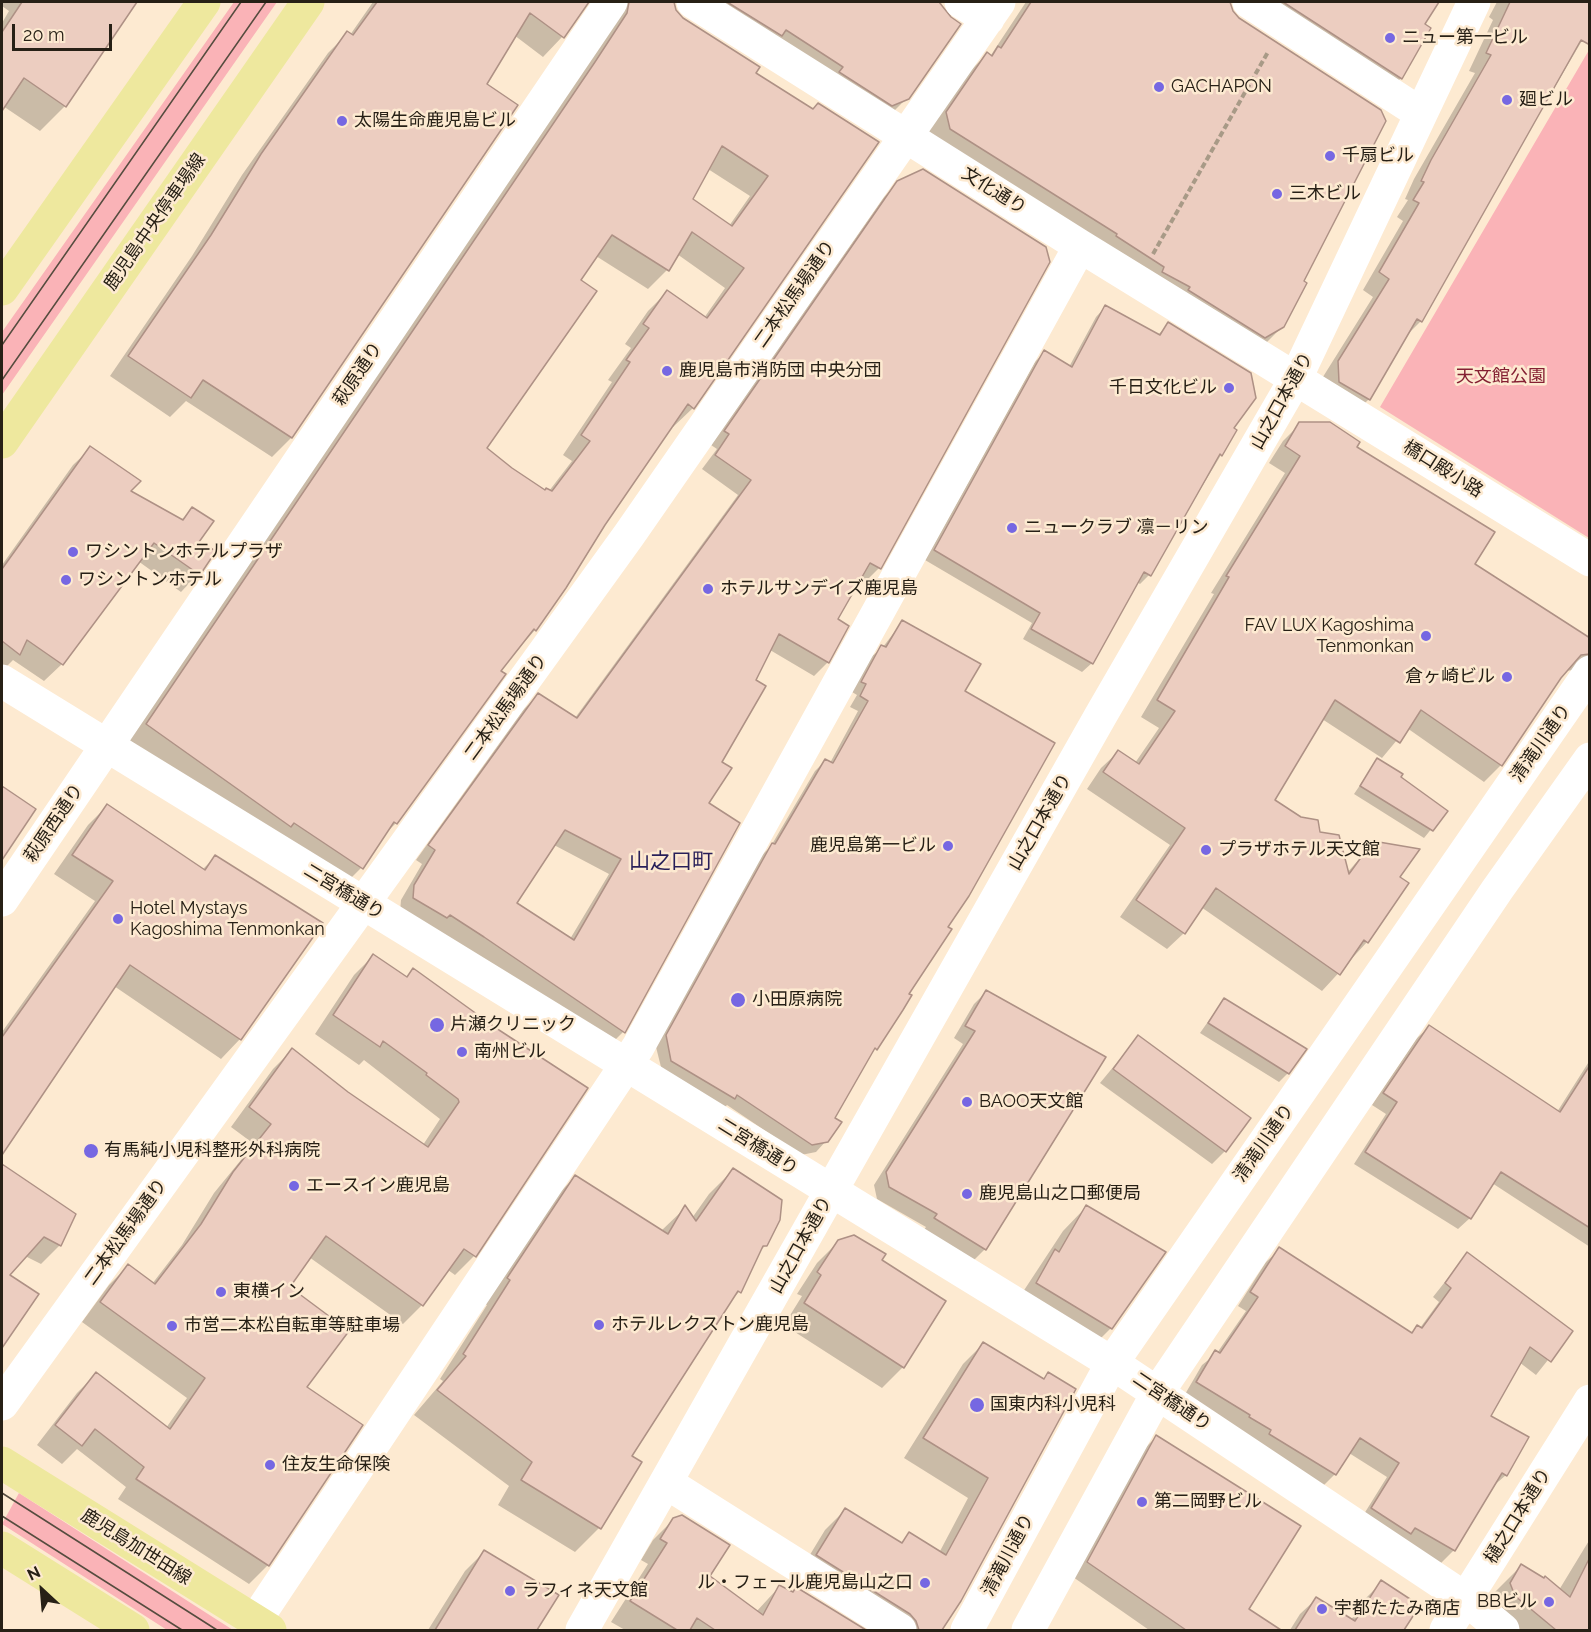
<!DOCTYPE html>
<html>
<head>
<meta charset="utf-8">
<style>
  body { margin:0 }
  #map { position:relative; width:1591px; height:1632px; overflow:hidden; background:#fdead1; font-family:Raleway,sans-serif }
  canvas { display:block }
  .frame { position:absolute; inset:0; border:3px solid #272016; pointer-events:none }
  .north { position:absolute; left:12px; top:1560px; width:60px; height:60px; -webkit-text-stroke:4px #fdead1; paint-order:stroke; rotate:334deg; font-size:16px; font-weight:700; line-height:24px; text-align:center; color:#272016 }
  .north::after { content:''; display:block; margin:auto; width:21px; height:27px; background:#272016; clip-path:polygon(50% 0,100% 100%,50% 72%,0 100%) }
  .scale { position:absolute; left:12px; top:24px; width:100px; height:27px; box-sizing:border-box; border:3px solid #272016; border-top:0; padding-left:8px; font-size:18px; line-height:21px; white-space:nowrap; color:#272016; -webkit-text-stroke:4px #fdead1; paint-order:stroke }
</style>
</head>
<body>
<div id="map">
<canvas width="1591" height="1632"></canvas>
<div class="frame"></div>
<div class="north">N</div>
<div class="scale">20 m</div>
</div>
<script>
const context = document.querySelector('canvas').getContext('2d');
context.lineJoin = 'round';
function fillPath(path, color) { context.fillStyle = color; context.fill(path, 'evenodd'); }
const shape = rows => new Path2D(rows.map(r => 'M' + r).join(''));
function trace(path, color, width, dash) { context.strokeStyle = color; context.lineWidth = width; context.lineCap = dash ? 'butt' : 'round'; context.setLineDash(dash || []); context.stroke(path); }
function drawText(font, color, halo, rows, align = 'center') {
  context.font = font + ' Raleway,"Noto Sans JP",sans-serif'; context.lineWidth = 5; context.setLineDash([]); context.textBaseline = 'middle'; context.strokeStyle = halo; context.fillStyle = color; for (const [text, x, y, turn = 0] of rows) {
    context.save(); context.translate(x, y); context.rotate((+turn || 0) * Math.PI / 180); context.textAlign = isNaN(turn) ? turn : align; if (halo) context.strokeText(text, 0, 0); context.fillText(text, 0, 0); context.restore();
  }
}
fillPath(shape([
  [234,2,277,2,2,395,2,332],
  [1589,50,1589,538,1380,407],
  [19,1493,233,1630,167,1630,2,1524]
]), '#fab3b7');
fillPath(shape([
  [2,2,135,2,65,106,40,131,3,106,2,109,2,23,9,11,2,6],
  [373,2,960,2,951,5,941,2,943,12,907,98,887,118,683,5,673,2,675,12,682,19,754,73,812,111,693,408,673,427,671,426,603,524,565,587,535,630,499,671,504,674,396,823,382,837,361,868,342,887,127,744,608,33,593,2,587,3,562,37,543,57,514,35,485,84,516,106,291,438,272,457,186,401,170,417,110,376,192,256,242,175,328,53,348,33,350,35],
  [708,169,750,196,729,226,691,199],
  [677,254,725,288,704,318,667,292,648,311,625,344,631,348,608,380,612,382,563,455,572,461,549,491,544,492,485,448,579,280,596,256,648,289,667,270],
  [1026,2,1437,2,1423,25,1401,78,1382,97,1240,5,1229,2,1302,281,1283,326,1263,346,927,132,968,73,987,54,991,55],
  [1497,2,1590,2,1590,27,1467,237,1421,321,1404,338,1369,399,1352,416,1321,380,1373,297,1363,290,1403,221,1397,217,1408,200,1405,199,1414,179,1475,73,1469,71,1493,20,1489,17],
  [898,183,879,568,865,582,859,578,836,620,828,662,814,676,770,650,720,762,623,1032,609,1046,400,912,401,900,422,864,416,860,524,709,538,695,575,718,738,495,702,469,717,449,711,445,884,197],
  [554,845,609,874,570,939,515,904],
  [1105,307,1158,335,1168,324,1232,429,1221,455,1149,575,1140,584,1137,582,1092,663,1082,672,1023,639,1032,623,925,560,1035,362,1044,352,1069,367,1096,317],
  [1300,424,1355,447,1473,564,1590,654,1574,670,1564,671,1501,765,1484,782,1407,728,1382,758,1322,719,1273,801,1319,833,1347,873,1373,843,1398,877,1367,942,1322,991,1201,907,1184,933,1167,949,1120,917,1170,845,1087,789,1101,768,1118,752,1135,763,1159,728,1141,717,1214,594,1211,593,1285,473,1269,463,1283,441],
  [91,448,129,492,181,520,193,509,197,542,214,552,198,574,181,592,138,561,62,664,44,681,13,660,2,671,2,565,73,465],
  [902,622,963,691,946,927,901,1009,869,1055,833,1119,826,1141,816,1152,801,1155,727,1105,724,1108,662,1071,656,1047,762,855,771,846,815,771,826,760,830,763,858,711,850,707,857,695,852,692,871,657,883,647],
  [1377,760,1446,811,1424,838,1354,794],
  [2,788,34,810,2,857],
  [107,806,202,870,215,857,321,923,240,1039,221,1059,114,986,2,1153,2,1032,95,901,54,874,88,825],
  [373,956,405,978,413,970,498,1031,474,1256,455,1275,448,1270,422,1305,403,1324,309,1257,288,1287,304,1387,268,1565,249,1584,118,1499,126,1487,77,1449,62,1464,37,1445,77,1393,96,1374,166,1428,187,1398,82,1322,109,1285,128,1266,152,1284,182,1245,214,1193,254,1144,231,1127,273,1069,292,1050,347,1093,423,1145,440,1119,364,1060,359,1065,315,1034,354,975],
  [987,991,985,1249,973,1261,923,1231,926,1227,877,1199,874,1185,963,1044,954,1038,974,1004],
  [1224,999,1288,1073,1279,1082,1200,1033],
  [1429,1027,1557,1112,1590,1060,1590,1247,1492,1183,1470,1218,1458,1229,1354,1164,1386,1114,1372,1105,1417,1038],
  [1138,1037,1225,1151,1212,1164,1100,1083],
  [2,1166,75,1214,60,1245,41,1264,25,1256,8,1275,37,1294,2,1346],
  [733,1170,766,1245,758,1253,739,1292,729,1302,630,1457,640,1463,599,1528,575,1552,498,1505,509,1486,414,1415,443,1381,440,1379,487,1305,483,1303,551,1201,575,1177,661,1231,685,1208,692,1218,709,1194],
  [1086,1207,1111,1328,1087,1352,1013,1307,1063,1231],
  [839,1241,880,1261,903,1367,882,1388,784,1325,802,1296,797,1294,817,1263],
  [1280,1249,1410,1334,1417,1327,1420,1328,1439,1302,1433,1297,1467,1254,1571,1331,1536,1375,1519,1362,1489,1416,1527,1437,1506,1475,1491,1488,1454,1550,1441,1563,1359,1522,1387,1477,1349,1453,1335,1474,1322,1487,1184,1396,1202,1365,1217,1353,1246,1311,1238,1306,1266,1262],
  [983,1344,1042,1380,1048,1374,960,1600,941,1630,884,1630,797,1576,825,1530,845,1510,900,1544,909,1534,939,1553,968,1498,904,1458,963,1364],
  [1156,1437,1247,1609,1278,1630,1149,1630,1073,1577,1142,1451],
  [674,1519,708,1576,756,1612,779,1587,791,1593,796,1589,863,1630,625,1630,611,1622,648,1564,641,1560,653,1540],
  [1590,1539,1590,1630,1492,1630,1480,1614,1491,1596,1521,1566,1559,1590],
  [484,1552,557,1596,535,1630,428,1630,465,1571],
  [1382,1582,1413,1613,1402,1630,1290,1630,1300,1614,1316,1599,1351,1620,1366,1598]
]), '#0003');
const building = shape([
  [22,2,137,2,66,107,24,78,2,111,2,32,22,2],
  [377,2,589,2,564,38,530,13,487,84,518,105,292,438,203,380,191,398,128,356,211,235,261,154,347,31,353,35,377,2],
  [629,2,674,2,676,10,683,18,760,67,756,73,813,109,818,103,879,142,694,409,688,404,605,525,566,588,536,631,534,629,501,671,506,674,397,824,394,822,363,869,294,823,291,827,146,724,595,62,627,13,629,2],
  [722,146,768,176,732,226,693,199,722,146],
  [692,232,744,268,707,318,667,290,643,324,649,328,626,360,630,362,581,435,590,441,552,491,546,488,545,490,512,468,487,448,597,291,581,280,612,235,669,271,692,232],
  [727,2,939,2,951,17,961,24,909,99,892,106,839,72,843,67,786,30,782,36,727,2],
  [1031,2,1230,2,1233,11,1239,18,1381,110,1386,121,1304,281,1307,283,1284,327,1265,338,1188,290,1190,287,1162,272,1164,267,1116,236,1117,234,950,129,946,112,987,52,992,56,998,46,1001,48,1031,2],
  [1283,2,1439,2,1425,24,1431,28,1402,79,1283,2],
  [1510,2,1590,2,1590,45,1581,40,1422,322,1417,319,1370,400,1339,382,1338,361,1389,279,1379,272,1419,203,1413,200,1424,182,1421,181,1431,160,1491,55,1486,53,1510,2],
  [923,169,1046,247,1050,262,881,569,870,563,838,619,849,626,829,663,779,634,756,680,766,686,722,762,732,768,709,803,740,823,625,1033,484,937,450,915,447,918,413,898,414,885,435,850,428,845,538,693,577,718,751,480,715,455,729,434,724,431,897,181,923,169],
  [565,830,621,859,574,940,517,903,565,830],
  [1105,305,1160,335,1168,322,1251,373,1256,398,1234,428,1237,430,1222,456,1220,454,1151,576,1144,572,1093,664,1031,629,1040,613,934,550,1044,350,1072,367,1105,305],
  [1299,422,1330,422,1360,442,1357,447,1495,532,1475,564,1590,638,1590,654,1581,655,1561,678,1502,766,1421,710,1400,743,1335,700,1275,800,1301,817,1318,820,1320,832,1339,835,1349,874,1373,841,1420,849,1400,877,1409,883,1368,943,1364,940,1340,975,1216,888,1185,934,1136,900,1185,828,1103,772,1118,750,1139,764,1175,711,1157,700,1229,577,1226,576,1300,456,1285,446,1299,422],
  [90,446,141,481,131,491,183,520,192,507,214,521,199,542,216,551,200,575,154,543,63,665,27,640,20,655,2,641,2,569,90,446],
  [902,620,981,664,965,691,1055,743,969,896,948,927,952,929,909,994,912,995,903,1010,877,1050,875,1048,835,1118,842,1122,828,1142,812,1145,737,1095,735,1099,671,1061,666,1035,772,843,775,844,825,759,833,763,868,701,860,696,866,684,861,682,881,645,886,647,902,620],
  [1377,758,1403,774,1401,777,1448,811,1433,831,1360,786,1377,758],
  [2,786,36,809,2,860,2,786],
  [107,804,205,870,215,855,323,923,241,1040,130,965,2,1155,2,1037,113,881,72,855,107,804],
  [373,954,407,977,413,968,499,1030,588,1088,476,1257,464,1249,423,1306,326,1236,290,1287,349,1331,307,1387,363,1425,269,1566,136,1479,144,1467,95,1429,82,1446,55,1425,96,1372,170,1429,205,1378,100,1302,128,1264,155,1284,201,1224,233,1172,271,1124,249,1107,292,1048,348,1092,428,1147,459,1102,458,1099,426,1075,427,1073,383,1041,380,1047,333,1015,373,954],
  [986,990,1106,1057,986,1250,934,1218,937,1214,889,1187,886,1172,975,1031,965,1026,986,990],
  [1224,998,1307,1049,1289,1074,1208,1023,1224,998],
  [1429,1025,1560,1112,1590,1065,1590,1228,1501,1172,1471,1219,1365,1152,1397,1102,1383,1093,1429,1025],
  [1138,1035,1251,1118,1226,1152,1113,1069,1138,1035],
  [2,1164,76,1214,61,1246,44,1237,10,1275,39,1294,2,1348,2,1164],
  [733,1168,782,1200,780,1220,767,1246,763,1246,741,1293,738,1291,632,1456,642,1462,601,1529,521,1480,532,1462,437,1390,466,1356,463,1354,510,1280,507,1278,575,1175,668,1234,685,1205,696,1221,733,1168],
  [1086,1205,1166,1252,1112,1329,1036,1283,1055,1249,1059,1252,1086,1205],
  [854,1235,886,1254,882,1260,946,1301,904,1368,804,1303,821,1275,817,1272,838,1240,854,1235],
  [1279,1247,1412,1333,1417,1325,1422,1328,1451,1288,1445,1283,1467,1252,1573,1331,1551,1362,1530,1347,1491,1416,1529,1437,1507,1476,1502,1473,1455,1551,1415,1528,1411,1534,1371,1508,1399,1463,1360,1438,1336,1475,1269,1434,1271,1430,1249,1417,1250,1415,1196,1382,1215,1350,1220,1353,1258,1297,1250,1292,1279,1247],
  [983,1342,1044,1379,1048,1372,1076,1389,961,1601,942,1630,919,1630,916,1621,910,1614,816,1555,845,1508,902,1543,909,1532,946,1555,988,1478,923,1438,983,1342],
  [1156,1435,1301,1526,1249,1609,1281,1630,1186,1630,1087,1562,1156,1435],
  [682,1515,730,1545,710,1576,763,1615,779,1585,793,1592,796,1587,866,1630,715,1630,697,1618,690,1630,677,1630,630,1601,667,1543,660,1539,673,1518,682,1515],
  [484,1550,559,1595,537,1630,435,1630,484,1550],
  [1590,1557,1590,1630,1556,1630,1515,1596,1510,1583,1521,1564,1544,1578,1545,1576,1570,1597,1590,1557],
  [1381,1580,1410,1599,1415,1613,1404,1630,1295,1630,1316,1597,1355,1621,1381,1580]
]);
fillPath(building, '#eccdc0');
trace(building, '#ae9185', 1.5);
trace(shape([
  [1153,254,1268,52]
]), '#a89a87', 4, [6, 3]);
trace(shape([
  [693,2,1080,246,1590,560],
  [961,2,988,19],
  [1249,2,1420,113],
  [2,681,1112,1363,1466,1599,1503,1630],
  [2,900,611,2],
  [2,1404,629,535,999,2],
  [667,1483,900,1630],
  [255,1621,638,1047,1080,246],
  [582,1630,1101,715,1296,378,1474,2],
  [967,1630,1112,1363,1590,672],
  [1028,1630,1158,1392,1497,890,1590,759],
  [1446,1630,1590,1401]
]), '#fff', 33);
trace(shape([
  [2,289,204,2],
  [2,442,308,2],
  [2,1463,270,1630],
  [2,1548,133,1630]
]), '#eee89e', 33);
trace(shape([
  [2,345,241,2],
  [2,380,266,2],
  [2,1493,217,1630],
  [2,1516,182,1630]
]), '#564c3f', 1.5);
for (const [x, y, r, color] of [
  [1390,38,6,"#7667e2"],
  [1159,87,6,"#7667e2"],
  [1507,100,6,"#7667e2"],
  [342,121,6,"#7667e2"],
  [1330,156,6,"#7667e2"],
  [1277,194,6,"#7667e2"],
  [667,371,6,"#7667e2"],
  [1229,388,6,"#7667e2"],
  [1012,528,6,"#7667e2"],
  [73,552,6,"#7667e2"],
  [66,580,6,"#7667e2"],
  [708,589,6,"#7667e2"],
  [1426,636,6,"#7667e2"],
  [1507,677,6,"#7667e2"],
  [948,846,6,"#7667e2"],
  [1206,850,6,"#7667e2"],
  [118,919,6,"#7667e2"],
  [738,1000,8,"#7667e2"],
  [437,1025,8,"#7667e2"],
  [462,1052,6,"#7667e2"],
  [967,1102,6,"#7667e2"],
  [91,1151,8,"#7667e2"],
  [294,1186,6,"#7667e2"],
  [967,1194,6,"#7667e2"],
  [221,1292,6,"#7667e2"],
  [599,1325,6,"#7667e2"],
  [172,1326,6,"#7667e2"],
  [977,1405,8,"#7667e2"],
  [270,1465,6,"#7667e2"],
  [1142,1502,6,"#7667e2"],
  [925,1583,6,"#7667e2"],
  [510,1591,6,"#7667e2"],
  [1549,1602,6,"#7667e2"],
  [1322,1609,6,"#7667e2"]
]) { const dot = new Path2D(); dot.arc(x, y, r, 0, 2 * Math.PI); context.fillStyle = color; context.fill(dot); trace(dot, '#fdead1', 2); }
drawText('18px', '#272016', '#fdead1', [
  ["ニュー第一ビル",1402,38],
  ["GACHAPON",1171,87],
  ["廻ビル",1519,100],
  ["太陽生命鹿児島ビル",354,121],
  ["千扇ビル",1342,156],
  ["三木ビル",1289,194],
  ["鹿児島市消防団 中央分団",679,371],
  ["千日文化ビル",1217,388,"right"],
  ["ニュークラブ 凛－リン",1024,528],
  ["ワシントンホテルプラザ",85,552],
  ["ワシントンホテル",78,580],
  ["ホテルサンデイズ鹿児島",720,589],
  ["FAV LUX Kagoshima",1414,626,"right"],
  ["Tenmonkan",1414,647,"right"],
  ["倉ヶ崎ビル",1495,677,"right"],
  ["鹿児島第一ビル",936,846,"right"],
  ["プラザホテル天文館",1218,850],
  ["Hotel Mystays",130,909],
  ["Kagoshima Tenmonkan",130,930],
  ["小田原病院",752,1000],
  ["片瀬クリニック",450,1025],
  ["南州ビル",474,1052],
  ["BAOO天文館",979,1102],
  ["有馬純小児科整形外科病院",104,1151],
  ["エースイン鹿児島",306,1186],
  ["鹿児島山之口郵便局",979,1194],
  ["東横イン",233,1292],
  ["ホテルレクストン鹿児島",611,1325],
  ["市営二本松自転車等駐車場",184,1326],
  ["国東内科小児科",990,1405],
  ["住友生命保険",282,1465],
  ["第二岡野ビル",1154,1502],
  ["ル・フェール鹿児島山之口",913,1583,"right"],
  ["ラフィネ天文館",522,1591],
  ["BBビル",1537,1602,"right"],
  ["宇都たたみ商店",1334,1609]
], 'left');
drawText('18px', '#272016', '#fdead1', [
  ["文化通り",994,191,32],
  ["鹿児島中央停車場線",155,222,-55],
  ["二本松馬場通り",795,294,-55],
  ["萩原通り",358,374,-56],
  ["山之口本通り",1282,401,-61],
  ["橋口殿小路",1443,469,32],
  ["二本松馬場通り",506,707,-54],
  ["清滝川通り",1541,743,-55],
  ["山之口本通り",1040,822,-60],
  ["萩原西通り",54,823,-56],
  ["二宮橋通り",344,892,31],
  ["清滝川通り",1264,1143,-55],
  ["二宮橋通り",758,1147,32],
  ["二本松馬場通り",126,1232,-54],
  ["山之口本通り",801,1245,-61],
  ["二宮橋通り",1172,1402,34],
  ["樋之口本通り",1518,1516,-58],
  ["鹿児島加世田線",136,1547,32],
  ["清滝川通り",1008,1555,-62]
]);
drawText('18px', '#852033', '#fdead1', [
  ["天文館公園",1501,377]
]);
drawText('21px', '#281f59', '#fdead1', [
  ["山之口町",671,862]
]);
</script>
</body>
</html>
